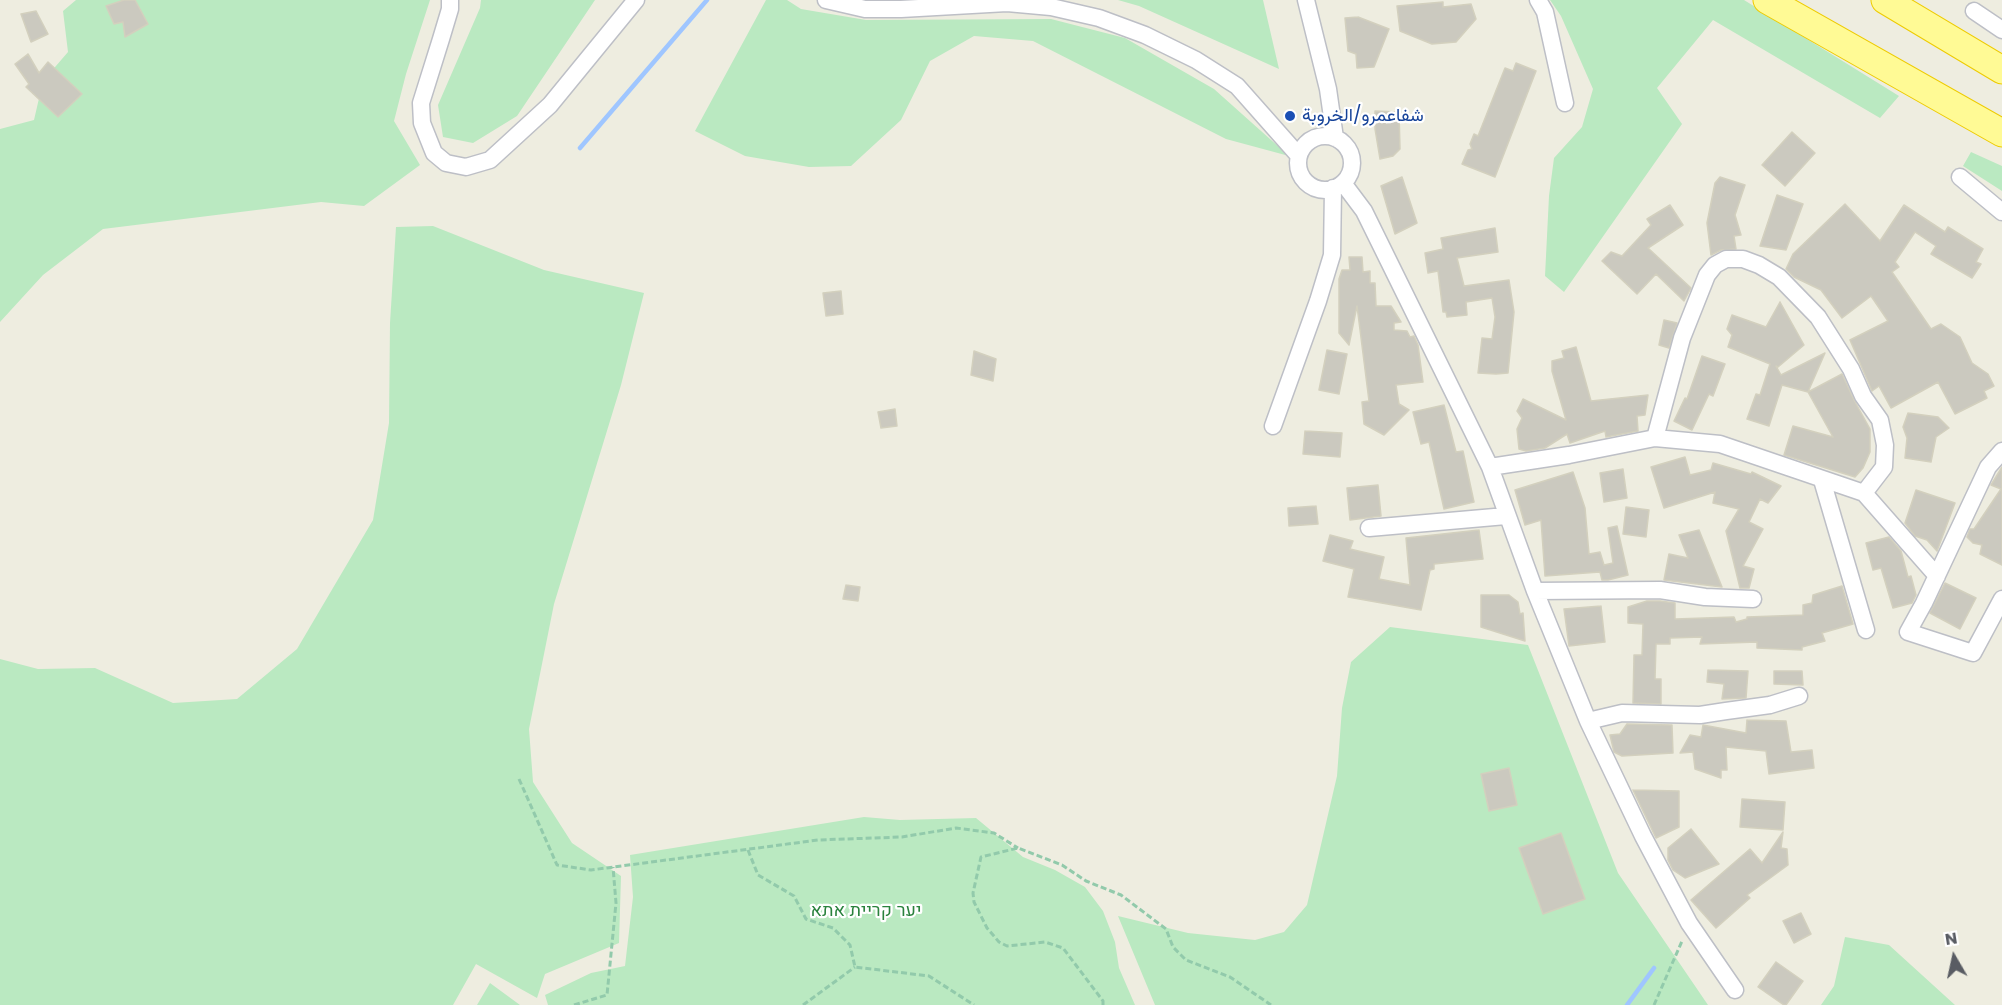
<!DOCTYPE html>
<html>
<head>
<meta charset="utf-8">
<style>
  body { margin:0 }
  #map { position:relative; width:2002px; height:1005px; overflow:hidden; background:#eeede0; font-family:Poppins,sans-serif }
  canvas { display:block }
  .north { position:absolute; left:1924px; top:927px; width:60px; height:60px; -webkit-text-stroke:4px #fff; paint-order:stroke; rotate:351deg; font-size:16px; font-weight:700; line-height:24px; text-align:center; color:#595c63 }
  .north::after { content:''; display:block; margin:auto; width:21px; height:27px; background:#595c63; clip-path:polygon(50% 0,100% 100%,50% 72%,0 100%) }
</style>
</head>
<body>
<div id="map">
<canvas width="2002" height="1005"></canvas>
<div class="north">N</div>
</div>
<script>
const context = document.querySelector('canvas').getContext('2d');
context.lineJoin = 'round';
function fillPath(path, color) { context.fillStyle = color; context.fill(path, 'evenodd'); }
const shape = rows => new Path2D(rows.map(r => 'M' + r).join(''));
function trace(path, color, width, dash) { context.strokeStyle = color; context.lineWidth = width; context.lineCap = dash ? 'butt' : 'round'; context.setLineDash(dash || []); context.stroke(path); }
function drawText(font, color, halo, rows, align = 'center') {
  context.font = font + ' Poppins,Vazirmatn,Heebo,sans-serif'; context.lineWidth = 4.5; context.setLineDash([]); context.textBaseline = 'middle'; context.strokeStyle = halo; context.fillStyle = color; for (const [text, x, y, turn = 0] of rows) {
    context.save(); context.translate(x, y); context.rotate((+turn || 0) * Math.PI / 180); context.textAlign = isNaN(turn) ? turn : align; if (halo) context.strokeText(text, 0, 0); context.fillText(text, 0, 0); context.restore();
  }
}
fillPath(shape([
  [76,0,430,0,406,74,394,121,420,165,364,206,321,202,103,229,43,275,0,322,0,129,34,120,43,81,68,52,63,11],
  [481,0,595,0,517,116,473,143,443,137,438,105,480,8],
  [766,0,787,0,801,9,866,20,1051,19,1125,38,1214,89,1289,156,1226,139,1033,41,974,36,930,61,901,120,851,166,809,167,745,156,695,131],
  [1118,0,1263,0,1279,69,1139,6],
  [1550,0,1744,0,1899,96,1880,118,1713,20,1657,88,1682,124,1564,292,1545,276,1549,196,1554,158,1582,127,1593,89,1561,16],
  [1971,152,2002,166,2002,191,1963,166],
  [433,226,544,270,644,293,621,385,554,604,529,729,533,782,572,843,621,876,619,943,545,974,537,998,476,964,453,1005,0,1005,0,659,38,669,95,668,173,703,237,699,297,649,373,520,389,423,390,323,396,227],
  [1390,627,1528,645,1618,873,1708,1005,1155,1005,1118,916,1188,933,1255,940,1284,932,1307,905,1337,776,1342,708,1351,662],
  [864,817,900,820,976,818,1023,857,1055,870,1085,887,1103,911,1115,942,1119,968,1135,1005,548,1005,545,995,591,973,625,966,633,897,630,855],
  [1845,937,1889,945,1955,1005,1821,1005,1834,986],
  [490,983,520,1005,477,1005]
]), '#bae9c1');
trace(shape([
  [580,148,707,0],
  [1627,1005,1654,968]
]), '#9fc6ff', 4.5);
const building = shape([
  [124,0,135,0,148,24,125,37,123,22,114,24,106,6,124,0],
  [1443,2,1443,7,1471,4,1476,19,1456,42,1432,44,1400,31,1397,6,1443,2],
  [36,11,48,34,31,42,21,14,36,11],
  [1358,17,1389,29,1374,67,1357,68,1356,54,1348,51,1345,18,1358,17],
  [28,54,39,73,48,62,82,94,58,117,26,87,29,84,15,64,28,54],
  [1516,63,1536,71,1495,177,1462,164,1468,150,1472,149,1470,144,1474,134,1478,136,1505,68,1513,71,1516,63],
  [1375,111,1399,112,1400,149,1393,156,1380,159,1375,129,1375,111],
  [1792,132,1815,153,1785,186,1762,165,1792,132],
  [1402,177,1417,223,1395,234,1381,186,1402,177],
  [1720,177,1745,185,1735,215,1741,235,1734,236,1736,249,1721,250,1711,255,1707,223,1715,183,1720,177],
  [1777,195,1803,204,1786,250,1760,246,1777,195],
  [1845,204,1880,241,1904,205,1945,232,1948,227,1983,249,1976,262,1981,264,1972,278,1931,254,1936,246,1915,232,1895,262,1899,267,1892,272,1931,329,1941,324,1960,337,1972,363,1988,374,1994,386,1984,391,1987,398,1955,414,1938,382,1891,408,1879,386,1872,391,1850,340,1888,321,1871,296,1842,318,1821,290,1794,277,1786,269,1793,254,1845,204],
  [1670,205,1683,225,1648,248,1691,288,1684,301,1656,274,1637,294,1602,261,1611,252,1622,256,1651,225,1647,219,1670,205],
  [1495,228,1498,252,1457,258,1464,286,1509,280,1514,312,1508,373,1496,374,1478,373,1482,338,1492,339,1495,317,1492,298,1466,302,1467,315,1447,317,1446,312,1443,312,1438,271,1428,273,1425,253,1443,249,1441,238,1495,228],
  [1349,257,1362,257,1363,272,1370,271,1370,283,1375,283,1376,306,1391,306,1401,322,1394,323,1394,330,1407,331,1410,337,1414,336,1418,345,1423,382,1396,385,1399,404,1409,410,1384,435,1364,424,1362,402,1369,401,1357,306,1349,345,1339,333,1339,279,1342,270,1350,270,1349,257],
  [841,291,843,314,826,316,823,293,841,291],
  [1780,302,1804,345,1778,367,1776,366,1781,375,1825,353,1808,392,1782,385,1769,426,1747,419,1756,394,1760,395,1770,364,1728,347,1732,335,1727,329,1732,315,1766,327,1780,302],
  [1664,320,1677,323,1669,348,1659,345,1664,320],
  [1576,347,1591,401,1648,395,1645,415,1637,416,1638,431,1606,437,1605,431,1570,443,1567,434,1545,448,1526,451,1519,449,1517,429,1522,418,1517,411,1523,399,1566,420,1552,371,1552,361,1564,358,1562,351,1576,347],
  [1327,350,1347,354,1339,394,1319,390,1327,350],
  [974,351,996,359,993,381,971,375,974,351],
  [1702,356,1725,364,1713,396,1709,394,1692,430,1674,421,1685,398,1687,399,1702,356],
  [1842,374,1854,400,1870,429,1870,452,1863,468,1855,477,1784,455,1793,426,1833,437,1808,392,1842,374],
  [1444,405,1456,452,1463,451,1474,502,1444,509,1429,442,1421,444,1413,412,1444,405],
  [895,409,897,426,881,428,878,412,895,409],
  [1908,413,1938,417,1949,428,1936,437,1931,462,1905,458,1907,438,1903,427,1908,413],
  [1305,431,1342,433,1340,457,1303,454,1305,431],
  [1685,457,1690,475,1711,470,1713,463,1751,474,1752,472,1781,486,1768,503,1760,499,1749,522,1763,529,1743,566,1754,569,1749,588,1740,588,1726,531,1739,509,1713,503,1715,492,1664,508,1651,467,1685,457],
  [2002,467,2002,565,1980,554,1982,545,1973,543,1967,537,1970,529,1974,529,2001,489,1991,485,2002,467],
  [1623,469,1627,498,1604,502,1600,473,1623,469],
  [1573,472,1585,508,1589,554,1600,552,1604,565,1613,563,1608,528,1617,526,1628,575,1608,580,1602,580,1600,572,1545,576,1541,520,1525,525,1515,490,1573,472],
  [1378,485,1381,516,1350,520,1347,488,1378,485],
  [1916,490,1955,503,1937,551,1927,540,1915,536,1905,523,1916,490],
  [1316,506,1318,524,1289,526,1288,508,1316,506],
  [1626,507,1649,510,1646,537,1623,534,1626,507],
  [1479,530,1483,559,1434,564,1434,569,1430,570,1421,610,1348,597,1354,569,1323,561,1330,535,1353,541,1350,549,1384,557,1379,579,1410,585,1406,538,1479,530],
  [1699,530,1722,587,1664,580,1669,554,1688,558,1679,535,1699,530],
  [1889,537,1901,551,1908,577,1911,576,1916,595,1912,603,1893,608,1881,568,1873,570,1866,543,1889,537],
  [1945,583,1976,598,1960,629,1930,613,1945,583],
  [846,585,860,587,858,601,843,599,846,585],
  [1842,586,1853,624,1822,633,1825,641,1802,647,1802,650,1757,648,1757,642,1700,644,1702,637,1670,638,1670,644,1656,644,1655,679,1661,679,1661,704,1633,703,1634,655,1642,655,1643,624,1628,623,1628,607,1647,601,1660,601,1675,603,1675,619,1734,617,1736,622,1747,619,1747,617,1803,615,1803,605,1812,603,1813,595,1842,586],
  [1481,595,1509,595,1518,602,1520,614,1523,613,1525,641,1481,627,1481,595],
  [1601,606,1605,642,1569,646,1564,609,1601,606],
  [1708,670,1748,671,1746,698,1722,699,1724,684,1707,682,1708,670],
  [1774,671,1802,671,1803,685,1774,684,1774,671],
  [1747,720,1786,721,1791,752,1812,750,1814,768,1769,774,1766,751,1726,747,1727,770,1721,770,1721,778,1695,769,1693,752,1680,753,1690,735,1701,737,1703,725,1746,733,1747,720],
  [1627,724,1672,725,1673,753,1622,756,1614,752,1610,735,1620,734,1627,724],
  [1509,768,1517,805,1489,811,1481,774,1509,768],
  [1633,790,1679,791,1679,827,1656,838,1633,790],
  [1742,799,1785,802,1783,830,1740,827,1742,799],
  [1691,829,1719,864,1685,878,1673,870,1668,860,1668,848,1691,829],
  [1783,832,1781,848,1787,849,1788,865,1747,895,1750,898,1716,928,1691,900,1750,849,1762,863,1783,832],
  [1561,833,1585,899,1543,914,1519,848,1561,833],
  [1801,913,1811,934,1794,943,1783,921,1801,913],
  [1776,962,1803,981,1786,1005,1784,1005,1758,987,1776,962]
]);
fillPath(building, '#cbc9bf');
trace(building, '#d3d0be', 1.5);
const minor = shape([
  [450,0,450,9,441,39,421,103,422,123,434,153,446,163,466,167,490,160,550,105,636,0],
  [826,0,865,9,901,9,1007,3,1051,7,1099,18,1145,35,1196,60,1237,86,1299,156],
  [1306,0,1328,89,1335,138],
  [1538,0,1545,12,1565,103],
  [1974,11,2002,30],
  '1298 163a27 27 0 1 1 54 0a27 27 0 1 1-54 0Z',
  [1960,177,2002,212],
  [1343,183,1364,211,1490,467,1535,591,1588,721,1643,836,1689,923,1735,990],
  [1273,426,1318,301,1332,255,1333,188],
  [2002,451,1988,467,1924,603,1908,632,1973,653,2002,599],
  [1490,467,1569,455,1655,438,1720,444,1864,493,1884,467,1885,445,1880,420,1863,396,1851,369,1818,317,1779,277,1759,265,1743,259,1726,259,1715,265,1707,275,1682,338,1655,438],
  [1822,480,1866,630],
  [1864,493,1937,576],
  [1369,528,1506,516],
  [1535,591,1660,590,1705,597,1753,599],
  [1588,721,1622,713,1700,715,1726,711,1770,705,1799,696]
]);
const trunk = shape([
  [1767,0,2002,133],
  [1885,0,2002,70]
]);
trace(minor, '#bdbfc6', 19);
trace(trunk, '#eecb00', 29);
trace(shape([
  [519,779,557,865,591,870,818,840,902,837,956,828,994,833,1018,848],
  [748,850,758,875,794,896,806,919,833,928,850,945,855,967,929,976,974,1005],
  [574,1005,607,995,616,903,613,867],
  [803,1005,855,967],
  [1103,1005,1103,1001,1063,948,1045,942,1007,946,999,942,987,928,974,902,973,893,981,857,1018,848,1062,865,1086,881,1121,895,1166,929,1173,947,1186,960,1230,977,1271,1005],
  [1654,1005,1682,941]
]), '#92caab', 3, [6, 3]);
trace(minor, '#fff', 16);
trace(trunk, '#fffa95', 27);
for (const [x, y, r, color] of [
  [1290,116,6,"#1a4fb4"]
]) { const dot = new Path2D(); dot.arc(x, y, r, 0, 2 * Math.PI); context.fillStyle = color; context.fill(dot); trace(dot, '#fff', 2); }
drawText('18px', '#164399', '#fff', [
  ["شفاعمرو/الخروبة",1302,116]
], 'left');
drawText('18px', '#2a823d', '#fff', [
  ["יער קריית אתא",866,911]
]);
</script>
</body>
</html>
